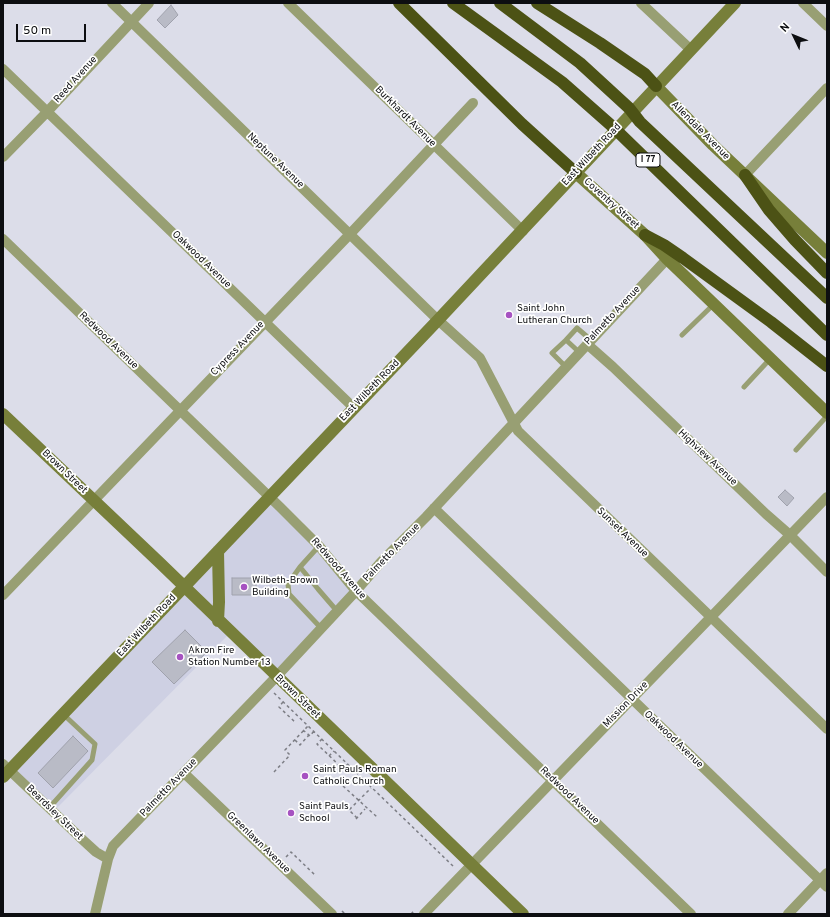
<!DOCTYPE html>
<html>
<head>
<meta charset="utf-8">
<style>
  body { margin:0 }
  #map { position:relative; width:830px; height:917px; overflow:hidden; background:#dcdde9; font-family:Overpass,sans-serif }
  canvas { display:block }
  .frame { position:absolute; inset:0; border:4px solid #0d0e11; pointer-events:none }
  .north { position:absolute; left:774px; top:16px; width:40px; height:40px; -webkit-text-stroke:3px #fff; paint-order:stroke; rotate:313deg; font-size:11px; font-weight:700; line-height:16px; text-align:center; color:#0d0e11 }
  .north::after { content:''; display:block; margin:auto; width:14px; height:18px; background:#0d0e11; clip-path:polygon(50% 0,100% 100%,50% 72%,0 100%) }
  .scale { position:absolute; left:16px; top:24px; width:70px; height:18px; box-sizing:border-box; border:2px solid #0d0e11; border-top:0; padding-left:5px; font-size:12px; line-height:14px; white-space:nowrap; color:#0d0e11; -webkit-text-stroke:3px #fff; paint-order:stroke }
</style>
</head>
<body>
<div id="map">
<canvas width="830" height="917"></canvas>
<div class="frame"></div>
<div class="north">N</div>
<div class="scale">50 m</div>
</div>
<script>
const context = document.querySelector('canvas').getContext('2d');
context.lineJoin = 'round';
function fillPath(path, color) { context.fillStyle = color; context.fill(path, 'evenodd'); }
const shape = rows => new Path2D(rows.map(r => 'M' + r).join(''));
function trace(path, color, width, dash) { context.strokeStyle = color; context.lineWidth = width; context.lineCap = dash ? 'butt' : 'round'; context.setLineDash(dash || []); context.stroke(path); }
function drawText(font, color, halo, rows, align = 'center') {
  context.font = font + ' Overpass,sans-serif'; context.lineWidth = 3.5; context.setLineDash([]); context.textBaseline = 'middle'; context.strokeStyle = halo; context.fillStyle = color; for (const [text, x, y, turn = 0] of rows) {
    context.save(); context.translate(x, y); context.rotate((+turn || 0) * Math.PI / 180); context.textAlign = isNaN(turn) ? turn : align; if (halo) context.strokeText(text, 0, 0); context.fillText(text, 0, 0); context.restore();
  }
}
fillPath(shape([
  [270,497,356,591,276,677,230,633,53,812,10,770]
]), '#ced0e3');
const building = shape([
  [171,5,178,15,165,28,157,20,171,5],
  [785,490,794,498,787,506,778,497,785,490],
  [232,578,256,578,256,595,232,595,232,578],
  [185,630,207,652,174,684,152,662,185,630],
  [73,736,88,751,53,788,38,773,73,736]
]);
fillPath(building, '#b9bbc6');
trace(building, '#a0a2ad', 1);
trace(shape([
  [274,693,455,868],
  [283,702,279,707,296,723],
  [303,730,310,736,314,731],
  [322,739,317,744,343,769,348,764],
  [295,740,300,745,309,735],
  [329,756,334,751],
  [274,772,290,755,285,750,308,726],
  [343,786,377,817],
  [357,818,349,810,371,788],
  [356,819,365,809],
  [286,857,291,852,315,875],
  [342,911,345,914],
  [411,914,415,910]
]), '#7d7e85', 1.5, [3, 3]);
trace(shape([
  [682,335,714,304],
  [566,340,577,328,591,340],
  [566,367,552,353,566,340,579,352],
  [744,387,770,359],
  [796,450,827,416],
  [319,546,300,567,288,584,289,594,321,628],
  [300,567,318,589,337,611],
  [49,808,92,760,95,744,63,714]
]), '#989f73', 5);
trace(shape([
  [112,3,438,320,480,358,518,431,827,729],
  [288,3,523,231],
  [641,3,690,49],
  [803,3,827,26],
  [3,69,354,408],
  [3,157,47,112,149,3],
  [745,175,827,88],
  [3,239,280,507,319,546,356,591,691,914],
  [587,344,613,367,766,514,790,535,827,572],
  [434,508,827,887],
  [3,595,350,234,473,103],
  [3,764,83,840,96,852,108,859],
  [184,773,332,914],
  [95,914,108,859,113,846,276,677,356,591,381,562,426,517,667,259],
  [424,914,827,497],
  [788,914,827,873]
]), '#989f73', 10);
trace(shape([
  [656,86,713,145,827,253],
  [576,173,645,235,667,259,827,413],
  [3,414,160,563,523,914],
  [218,621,219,602,218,551],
  [3,777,438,320,735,3]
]), '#777f3a', 12);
trace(shape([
  [399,3,522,124,576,173],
  [453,3,562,82,613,127,827,335],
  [500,3,580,63,629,108,640,122,827,298],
  [537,3,600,43,645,74,656,86],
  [745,175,769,210,795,240,827,273],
  [645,235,664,245,683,258,771,322,827,366]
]), '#4c5215', 12);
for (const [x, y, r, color] of [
  [509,315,4,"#a652c1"],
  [244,587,4,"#a652c1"],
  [180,657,4,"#a652c1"],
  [305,776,4,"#a652c1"],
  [291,813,4,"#a652c1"]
]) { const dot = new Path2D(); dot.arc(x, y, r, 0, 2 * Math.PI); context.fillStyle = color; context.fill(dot); trace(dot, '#fff', 1.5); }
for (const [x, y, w] of [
  [648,160,24]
]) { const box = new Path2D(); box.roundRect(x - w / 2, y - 7, w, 14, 3); context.fillStyle = '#fff'; context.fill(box); trace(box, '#0d0e11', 1); }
drawText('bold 9px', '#0d0e11', null, [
  ["I 77",648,160]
]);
drawText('10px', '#0d0e11', '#fff', [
  ["Reed Avenue",76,80,-48],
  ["Burkhardt Avenue",405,117,45],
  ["Allendale Avenue",700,131,45],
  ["East Wilbeth Road",592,155,-47],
  ["Neptune Avenue",275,161,44],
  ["Coventry Street",611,204,42],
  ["Oakwood Avenue",201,260,44],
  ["Palmetto Avenue",613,316,-47],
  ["Redwood Avenue",108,341,44],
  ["Cypress Avenue",238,349,-46],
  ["East Wilbeth Road",370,391,-46],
  ["Highview Avenue",707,458,43],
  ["Brown Street",64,472,44],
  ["Sunset Avenue",622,533,44],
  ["Palmetto Avenue",392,553,-46],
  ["Redwood Avenue",338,569,49],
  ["East Wilbeth Road",147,626,-47],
  ["Brown Street",297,697,44],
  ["Mission Drive",626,705,-46],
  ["Oakwood Avenue",673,740,44],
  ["Palmetto Avenue",169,788,-46],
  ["Redwood Avenue",569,796,44],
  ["Beardsley Street",54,813,44],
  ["Greenlawn Avenue",258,843,44]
]);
drawText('10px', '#0d0e11', '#fff', [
  ["Saint John",517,309],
  ["Lutheran Church",517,321],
  ["Wilbeth-Brown",252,581],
  ["Building",252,593],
  ["Akron Fire",188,651],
  ["Station Number 13",188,663],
  ["Saint Pauls Roman",313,770],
  ["Catholic Church",313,782],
  ["Saint Pauls",299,807],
  ["School",299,819]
], 'left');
</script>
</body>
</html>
